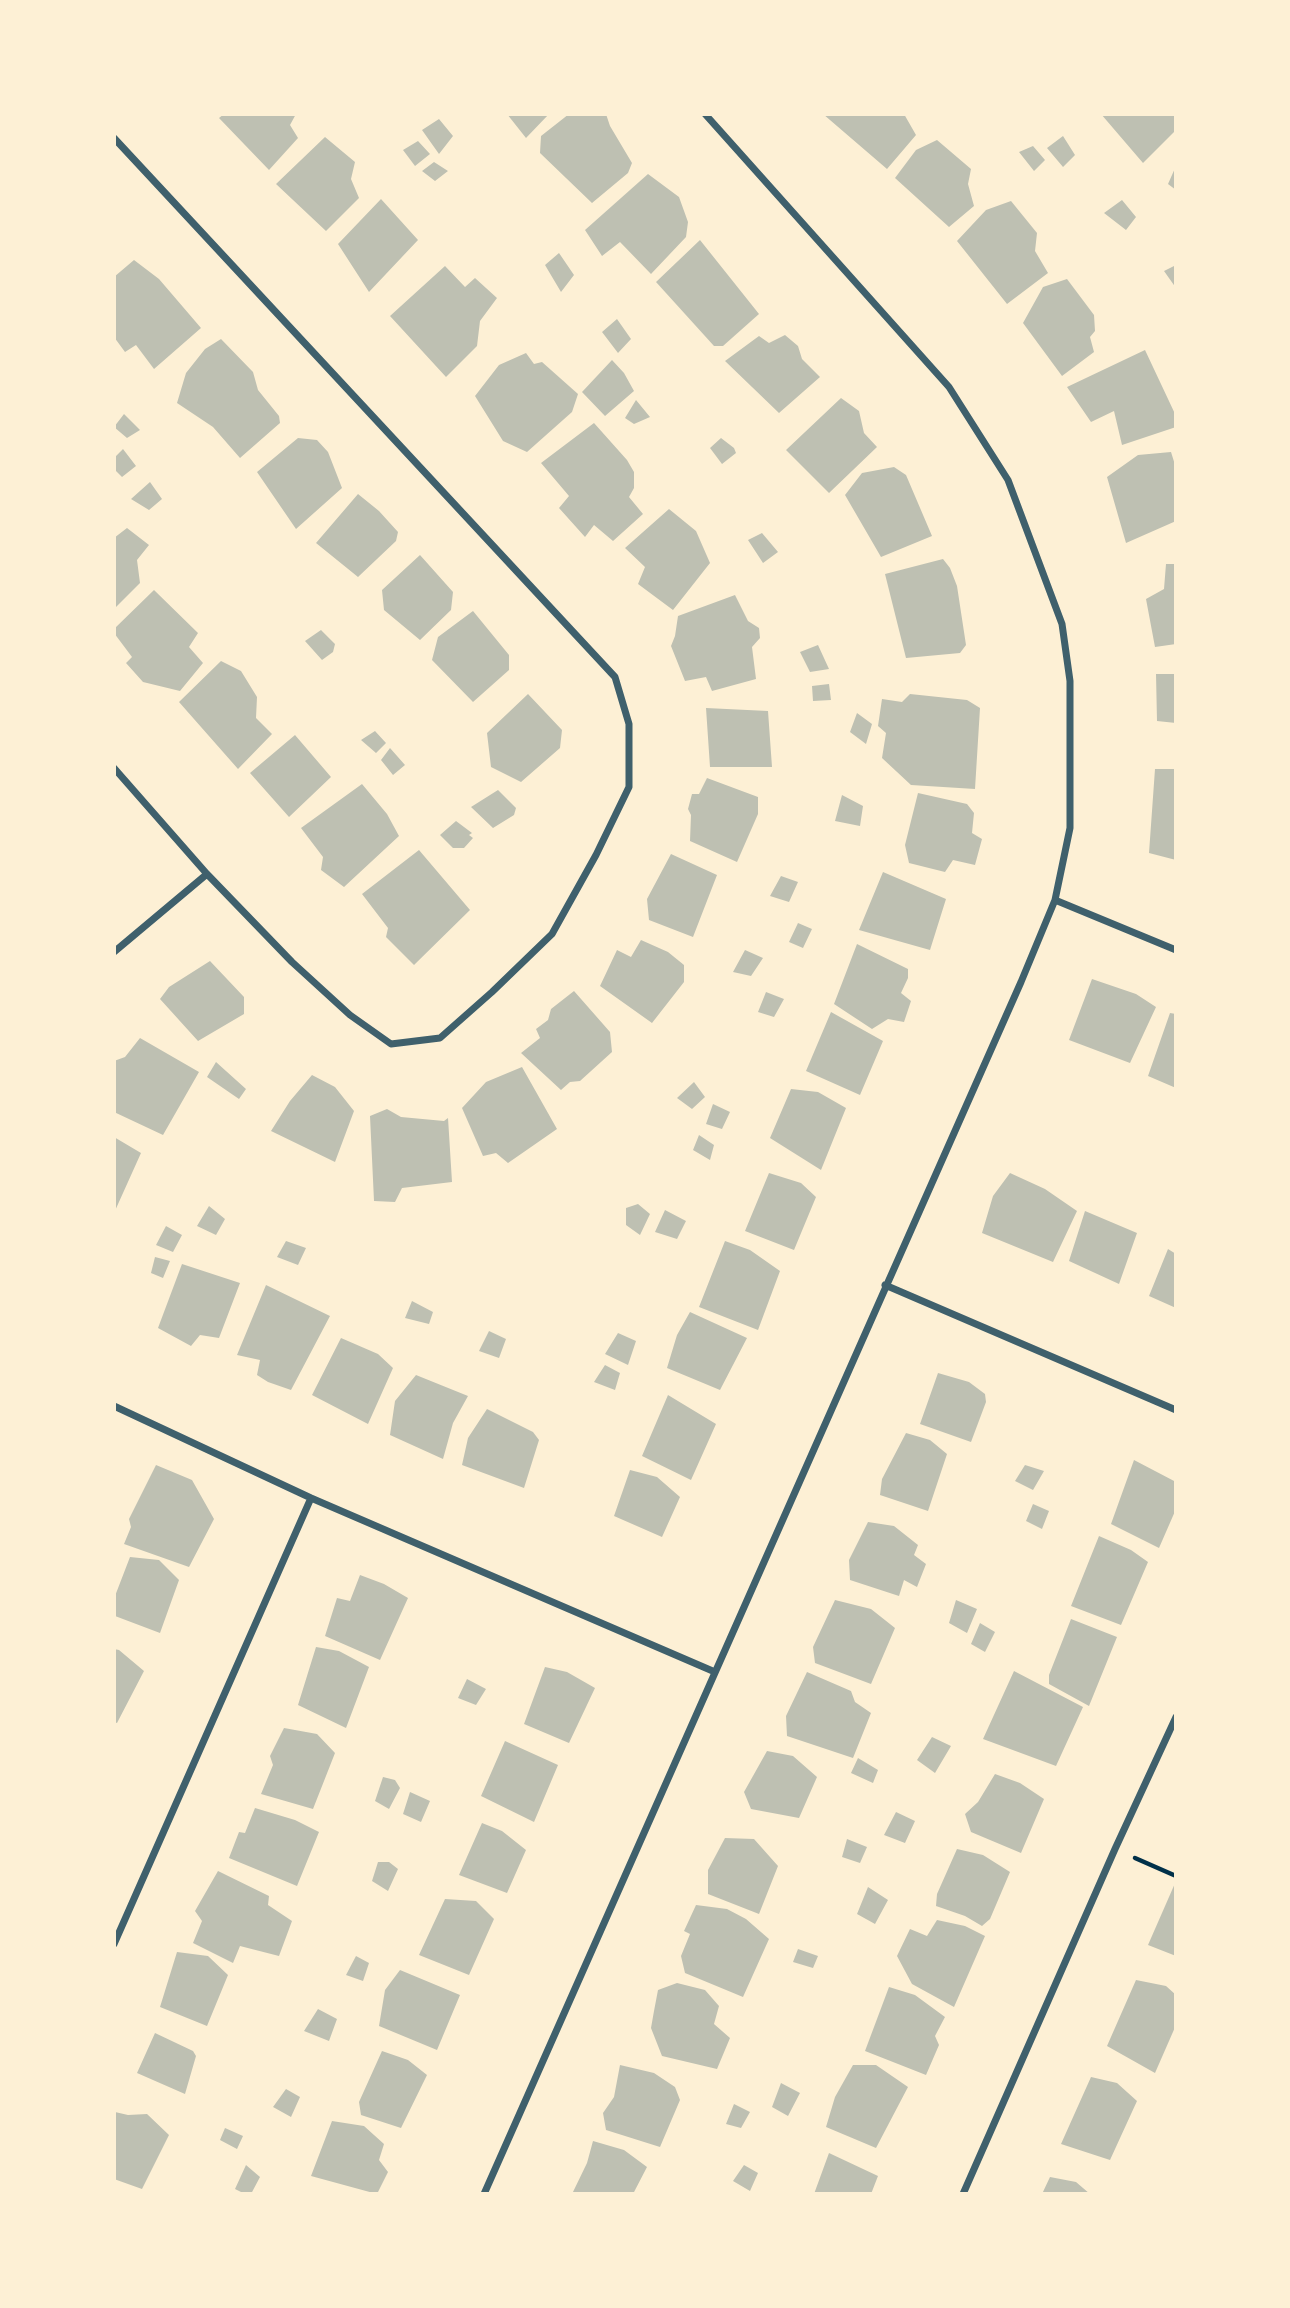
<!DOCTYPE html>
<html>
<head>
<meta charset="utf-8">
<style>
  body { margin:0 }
  #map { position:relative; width:1290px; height:2308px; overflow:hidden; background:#fdf0d5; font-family:"PT Sans",sans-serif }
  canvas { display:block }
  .frame { position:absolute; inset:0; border:116px solid #fdf0d5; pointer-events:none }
</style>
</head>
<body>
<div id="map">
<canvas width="1290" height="2308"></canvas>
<div class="frame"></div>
</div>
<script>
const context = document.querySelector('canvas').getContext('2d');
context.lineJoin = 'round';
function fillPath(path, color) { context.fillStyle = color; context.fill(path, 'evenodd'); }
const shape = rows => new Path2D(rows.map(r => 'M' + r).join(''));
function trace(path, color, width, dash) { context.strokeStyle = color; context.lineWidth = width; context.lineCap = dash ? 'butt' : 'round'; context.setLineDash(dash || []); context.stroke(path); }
fillPath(shape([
  [224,114,296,114,290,125,298,138,269,170,219,118],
  [507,114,549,114,526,138],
  [569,114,606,114,610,126,632,163,628,173,592,203,540,153,541,136],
  [823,114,904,114,916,135,887,169],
  [1101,114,1176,114,1176,130,1143,163],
  [439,119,453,136,439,154,422,130],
  [1063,136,1075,155,1063,167,1047,148],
  [325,137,355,162,351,179,359,198,326,231,276,184],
  [937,140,971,169,968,184,974,206,949,227,895,178,916,150],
  [418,141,430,154,415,166,403,150],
  [1033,146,1045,160,1034,171,1019,152],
  [434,162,448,171,435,181,422,171],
  [1176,166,1176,190,1168,184],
  [648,174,679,197,688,222,686,237,651,274,620,242,602,256,585,230],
  [381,199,418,240,369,292,338,244],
  [1122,200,1136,217,1126,230,1104,213],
  [1011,201,1037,233,1035,251,1048,273,1007,304,957,241,986,210],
  [700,240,759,314,723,346,714,346,656,282],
  [559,253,574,275,561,292,545,265],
  [134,260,159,279,201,328,154,369,136,345,125,352,114,337,114,277],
  [1176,265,1176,288,1164,271],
  [445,266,465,287,475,278,497,298,480,321,477,346,446,377,390,316],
  [1067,279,1094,315,1095,331,1090,337,1094,352,1062,376,1023,323,1043,287],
  [617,319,631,339,618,353,602,332],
  [785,335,798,346,802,359,820,377,779,413,725,361,759,336,769,343],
  [221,339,253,372,258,390,279,416,280,423,240,458,213,427,177,403,186,373,205,349],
  [1145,350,1176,416,1176,427,1122,445,1114,411,1091,422,1067,387],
  [526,353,534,364,542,362,578,394,572,412,527,452,503,441,475,396,499,365],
  [612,360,624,373,634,391,605,416,582,392],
  [841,398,859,411,864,433,877,447,829,493,786,450],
  [636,400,650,417,634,424,625,418],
  [124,414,140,430,127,438,114,427],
  [594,423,627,460,634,472,634,488,629,497,643,514,613,541,594,525,585,537,559,508,569,496,541,463],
  [298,438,317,440,328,452,342,488,296,529,257,472],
  [721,438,734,448,736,453,722,464,710,448],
  [123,449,136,466,122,477,114,469,114,458],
  [1171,452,1176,468,1176,521,1126,543,1107,477,1138,455],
  [894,467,906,475,932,536,881,557,845,495,862,473],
  [150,482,162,499,149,510,131,499],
  [358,494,379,511,398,532,396,541,358,577,316,543],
  [669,509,696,531,710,563,673,610,638,584,645,567,625,548],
  [127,528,149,545,137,560,140,583,114,609,114,538],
  [762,533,778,552,763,563,748,540],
  [420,555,453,592,451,610,420,640,384,610,382,590],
  [943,559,950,568,957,586,966,645,960,653,906,658,885,574],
  [1166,564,1176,564,1176,644,1155,647,1146,599,1164,589],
  [154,590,198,633,189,647,203,663,180,691,143,682,126,663,132,657,114,633,114,629],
  [735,595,748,621,759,628,760,638,752,647,756,679,712,691,706,677,685,681,671,646,675,636,678,616],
  [473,611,509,655,509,670,473,702,432,660,438,637],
  [321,630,335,644,333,652,322,660,305,641],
  [818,645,829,669,810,672,800,652],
  [221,661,241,671,257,697,256,718,272,734,238,769,179,702],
  [1156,674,1176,674,1176,723,1157,721],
  [829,684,831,700,813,701,812,686],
  [528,694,562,730,560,748,521,782,491,767,487,733],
  [910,694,967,700,980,708,975,789,911,785,882,758,886,733,878,726,882,699,902,702],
  [706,708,768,711,772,767,710,767],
  [857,713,872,724,866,744,850,732],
  [375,731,386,743,376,753,361,740],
  [295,735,331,777,289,817,250,773],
  [390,748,405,765,393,775,381,760],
  [1155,769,1176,769,1176,860,1149,853],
  [707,778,758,797,758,814,737,862,690,841,691,815,688,809,692,794,699,794],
  [362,784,387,814,399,836,344,887,321,870,323,857,301,828],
  [498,790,516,808,514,815,493,828,471,807],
  [918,793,967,804,974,813,972,833,982,839,975,865,953,860,945,872,909,863,905,845],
  [842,795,863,806,860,826,835,821],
  [456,821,472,833,469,835,473,838,464,848,453,848,440,835],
  [419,850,470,910,414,965,386,937,388,928,362,894],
  [671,854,717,875,693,937,649,920,647,899],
  [883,872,946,899,930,950,859,930],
  [781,876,798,882,789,902,770,896],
  [798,923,812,929,803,948,789,942],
  [641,940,668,952,684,965,684,982,652,1023,600,986,617,950,631,957],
  [857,944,908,969,908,978,901,993,911,1001,904,1022,888,1019,872,1029,834,1004],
  [745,950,763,958,751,976,733,972],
  [210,961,244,997,244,1014,198,1041,160,999,169,987],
  [1092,979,1136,994,1156,1007,1130,1063,1069,1040],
  [574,991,610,1032,612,1052,580,1081,570,1082,561,1090,521,1053,540,1038,536,1029,548,1020,551,1009],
  [766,992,784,999,774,1017,758,1012],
  [831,1012,883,1041,860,1095,806,1071],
  [1170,1013,1176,1014,1176,1088,1148,1076],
  [140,1038,199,1072,163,1135,114,1112,114,1061,125,1057],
  [216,1062,246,1089,239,1099,207,1077],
  [522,1067,557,1129,508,1163,496,1153,483,1156,462,1108,486,1082],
  [312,1075,335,1087,354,1111,335,1162,271,1131,290,1101],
  [694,1082,705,1097,692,1109,677,1098],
  [791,1089,818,1092,846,1108,821,1170,770,1138],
  [713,1104,730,1112,722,1129,706,1124],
  [387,1109,401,1117,444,1121,448,1118,452,1182,402,1188,395,1202,374,1201,370,1116],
  [699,1135,714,1145,710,1160,693,1150],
  [114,1137,141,1153,114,1213],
  [769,1173,801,1183,816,1197,794,1250,745,1231],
  [1010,1173,1045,1189,1077,1211,1053,1262,982,1233,993,1196],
  [638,1204,650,1214,640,1235,626,1225,626,1208],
  [209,1206,225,1219,216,1235,197,1226],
  [665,1210,686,1221,677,1239,655,1232],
  [1085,1211,1137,1233,1119,1284,1069,1261],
  [166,1226,182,1235,173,1252,156,1245],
  [286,1241,306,1248,298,1265,277,1257],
  [725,1241,750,1250,780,1271,758,1330,699,1307],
  [1168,1249,1176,1254,1176,1308,1149,1296],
  [155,1257,170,1261,163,1278,151,1273],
  [182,1264,240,1283,219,1338,200,1335,191,1346,158,1328],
  [266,1285,330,1316,291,1390,268,1382,257,1375,260,1360,237,1355],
  [412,1301,433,1312,429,1324,405,1318],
  [690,1312,747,1338,720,1390,667,1368,677,1335],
  [489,1331,506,1339,499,1358,479,1351],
  [618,1333,636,1341,628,1365,605,1354],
  [341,1338,378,1354,393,1368,368,1424,312,1395],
  [605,1365,620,1373,615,1390,594,1382],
  [938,1373,969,1382,985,1394,986,1402,971,1442,920,1424],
  [416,1375,468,1396,453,1423,443,1459,390,1435,395,1401],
  [668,1395,716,1424,691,1480,642,1456],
  [487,1409,533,1432,539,1440,524,1488,462,1465,468,1438],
  [906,1433,930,1440,947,1454,928,1511,880,1495,882,1479],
  [1134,1460,1176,1482,1176,1509,1159,1548,1111,1524],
  [156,1465,192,1480,214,1519,189,1567,124,1544,131,1527,129,1519],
  [1025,1465,1044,1471,1033,1490,1015,1481],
  [630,1470,657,1477,680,1497,662,1537,614,1516],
  [1033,1504,1049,1511,1042,1529,1026,1521],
  [868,1522,894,1526,918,1545,914,1555,926,1564,917,1587,904,1580,899,1596,850,1580,849,1560],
  [1099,1536,1131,1550,1148,1562,1121,1625,1071,1606],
  [130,1557,159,1560,179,1580,160,1633,115,1616,115,1596],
  [360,1575,384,1584,408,1598,380,1660,325,1636,337,1598,350,1601],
  [835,1600,871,1609,895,1628,871,1684,815,1663,813,1647],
  [956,1600,977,1609,967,1633,949,1623],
  [1071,1619,1117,1637,1089,1706,1049,1684,1049,1675],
  [980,1623,995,1632,985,1652,971,1644],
  [316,1647,339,1651,369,1667,346,1728,298,1705],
  [114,1649,119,1650,144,1671,117,1723,114,1722],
  [545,1667,567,1672,595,1688,569,1743,524,1724],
  [1014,1671,1083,1707,1056,1766,983,1739],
  [807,1672,851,1691,855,1702,871,1713,853,1758,787,1736,786,1716],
  [467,1679,486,1689,476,1705,458,1698],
  [284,1728,317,1734,335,1753,313,1809,261,1794,273,1765,270,1756],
  [932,1737,951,1746,935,1773,917,1760],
  [505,1741,558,1765,534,1822,481,1796],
  [767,1751,793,1756,817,1777,799,1818,751,1809,744,1792],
  [858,1758,878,1770,873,1783,851,1773],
  [995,1774,1020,1783,1044,1799,1021,1853,971,1832,965,1814,978,1802],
  [383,1777,395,1780,400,1788,389,1809,375,1801],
  [410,1792,430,1801,421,1822,403,1814],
  [255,1808,295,1820,319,1832,297,1886,229,1858,239,1832,245,1833],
  [896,1812,915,1821,905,1843,884,1835],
  [482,1823,502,1831,526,1850,507,1893,459,1875],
  [725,1838,754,1839,778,1866,759,1914,708,1894,708,1870],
  [847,1839,867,1847,860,1863,842,1857],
  [957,1849,983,1855,1010,1872,990,1919,982,1926,965,1916,936,1906,937,1894],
  [378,1862,389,1862,398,1869,388,1891,372,1881],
  [218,1871,269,1896,268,1905,292,1921,279,1956,240,1946,233,1963,193,1943,202,1921,195,1911],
  [1176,1881,1176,1956,1148,1945],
  [868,1887,888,1900,875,1924,857,1914],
  [445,1899,476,1901,494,1919,469,1975,419,1955],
  [696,1905,727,1909,746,1919,769,1939,743,1997,685,1973,681,1956,690,1934,684,1931],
  [937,1920,965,1926,985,1936,954,2007,912,1984,897,1956,910,1929,927,1936],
  [798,1949,818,1956,813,1968,793,1962],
  [177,1952,208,1956,228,1975,207,2026,160,2007],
  [356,1956,369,1963,363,1981,346,1975],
  [400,1970,460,1995,437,2050,379,2026,385,1990],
  [1136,1980,1166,1986,1176,1995,1176,2025,1155,2073,1107,2046],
  [677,1983,705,1990,719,2006,714,2024,730,2038,717,2069,662,2056,651,2028,654,2011,658,1990],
  [889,1987,915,1995,945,2017,935,2036,939,2045,926,2075,865,2051],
  [318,2009,337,2019,329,2041,304,2031],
  [155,2033,193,2051,196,2056,185,2094,137,2073],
  [382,2051,408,2060,427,2075,401,2128,361,2115,359,2102],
  [620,2065,654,2073,675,2087,680,2100,660,2147,606,2130,603,2113,614,2097],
  [853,2065,876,2065,908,2087,876,2148,826,2127,835,2097],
  [1091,2077,1117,2083,1137,2101,1110,2160,1061,2144],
  [781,2083,800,2093,788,2116,772,2107],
  [286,2089,300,2097,291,2117,273,2107],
  [734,2104,750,2112,741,2128,726,2124],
  [115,2112,128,2115,147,2114,169,2135,142,2189,114,2179],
  [332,2121,364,2126,384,2144,379,2160,388,2172,377,2194,311,2176],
  [225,2128,243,2136,237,2149,220,2140],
  [593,2141,624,2150,647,2167,633,2194,572,2194,587,2163],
  [829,2153,878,2176,871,2194,814,2194],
  [246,2165,260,2177,251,2194,245,2194,235,2189],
  [744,2165,758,2173,750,2191,733,2181],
  [1050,2177,1076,2182,1090,2194,1042,2194]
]), '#bec0b2');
trace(shape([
  [1135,1858,1176,1876]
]), '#003049', 4.5);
trace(shape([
  [114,138,615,677,629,724,629,787,596,855,552,934,492,992,440,1038,391,1044,350,1015,292,962,207,874,114,768],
  [1055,900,1176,950],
  [114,952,207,874],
  [885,1285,1176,1410],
  [114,1406,311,1498,715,1672],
  [114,1944,311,1498],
  [484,2194,1021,982,1055,900,1070,828,1070,681,1062,624,1008,480,949,387,705,114],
  [963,2194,1115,1849,1176,1717]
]), '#3f606c', 7);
</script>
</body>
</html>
